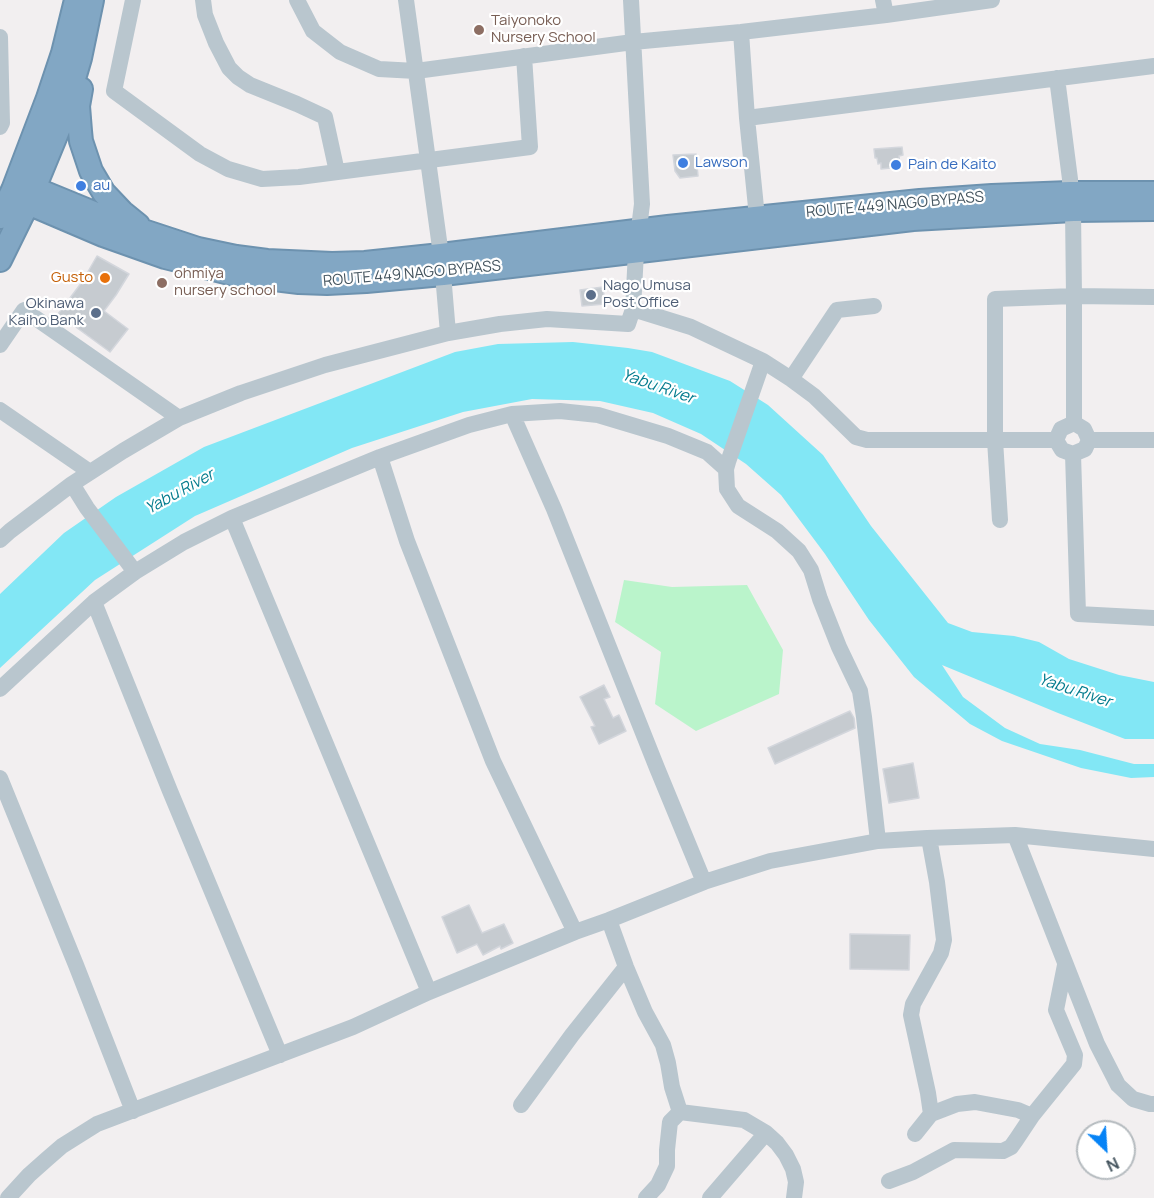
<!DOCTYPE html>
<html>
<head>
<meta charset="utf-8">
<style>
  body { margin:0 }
  #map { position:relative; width:1154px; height:1198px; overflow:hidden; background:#f2eff0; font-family:Manrope,sans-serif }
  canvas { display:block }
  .north { position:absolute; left:1076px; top:1120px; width:60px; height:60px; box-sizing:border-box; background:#fff; border:2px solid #b5bbbf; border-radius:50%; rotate:155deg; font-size:16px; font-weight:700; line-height:24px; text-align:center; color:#45555f }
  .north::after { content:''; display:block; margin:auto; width:21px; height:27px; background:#0683f6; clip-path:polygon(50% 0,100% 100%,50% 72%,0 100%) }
</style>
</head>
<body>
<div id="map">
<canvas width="1154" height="1198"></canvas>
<div class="north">N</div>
</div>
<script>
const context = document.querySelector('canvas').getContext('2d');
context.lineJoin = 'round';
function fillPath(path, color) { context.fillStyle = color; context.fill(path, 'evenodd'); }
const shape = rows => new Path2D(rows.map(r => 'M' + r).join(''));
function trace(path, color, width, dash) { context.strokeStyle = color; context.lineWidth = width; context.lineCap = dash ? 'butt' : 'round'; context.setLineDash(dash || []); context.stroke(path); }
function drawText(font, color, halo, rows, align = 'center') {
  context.font = font + ' Manrope,sans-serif'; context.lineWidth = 4.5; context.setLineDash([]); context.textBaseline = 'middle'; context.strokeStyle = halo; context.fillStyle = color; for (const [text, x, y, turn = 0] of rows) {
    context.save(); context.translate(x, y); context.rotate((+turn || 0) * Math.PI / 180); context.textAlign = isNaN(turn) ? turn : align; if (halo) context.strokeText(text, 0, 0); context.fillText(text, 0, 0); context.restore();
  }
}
fillPath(shape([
  [624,580,672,587,747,585,783,650,779,694,696,731,655,704,661,652,615,622]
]), '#baf4cb');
fillPath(shape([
  [573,342,628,348,652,352,730,381,768,405,823,455,871,526,948,623,972,632,1014,636,1039,642,1069,659,1119,675,1154,682,1154,739,1125,739,1058,713,942,665,963,697,1005,728,1040,744,1080,750,1134,764,1154,764,1154,777,1131,778,1081,768,1002,741,970,724,914,677,869,620,825,554,781,495,746,464,701,434,653,413,600,401,532,399,463,412,352,448,195,516,95,580,0,668,0,594,64,533,116,497,204,447,455,352,498,344]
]), '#82e7f5');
const building = shape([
  [902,147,903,155,899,156,900,167,881,169,881,163,878,164,877,158,875,158,874,149,902,147],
  [696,154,698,176,680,178,675,171,673,155,696,154],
  [97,256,129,274,116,295,104,311,128,329,110,352,58,314,82,282,97,256],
  [603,287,605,304,582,306,580,290,603,287],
  [604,685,610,697,604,699,613,718,619,715,626,731,599,744,591,727,595,726,580,697,604,685],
  [850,711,854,718,855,728,775,764,768,748,850,711],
  [913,763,919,798,889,803,883,769,913,763],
  [469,905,482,933,504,924,513,943,501,949,500,946,483,955,477,944,457,953,442,917,469,905],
  [850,934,910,935,909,970,850,969,850,934]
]);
fillPath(building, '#c6cbd0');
trace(building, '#d3d6dc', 1.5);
const highway = shape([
  [81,89,78,106,80,131,81,141,91,171,104,193,122,212,138,225],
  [13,190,28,203,103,235,165,257,233,274,299,282,327,283,366,281,443,274,913,219,1073,210,1154,209],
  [13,190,35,189,113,221,198,249,236,257,267,261,332,264,365,263,441,255,668,227,920,201,992,196,1070,193,1154,193],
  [0,217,13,190,48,98,63,53,76,0],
  [0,260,28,203,61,123,80,58,92,0]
]);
trace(highway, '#6d92af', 26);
trace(shape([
  [133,0,114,91,200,154,228,169,262,179,299,177,530,147,524,56],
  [203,0,205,15,216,43,229,68,238,77,250,85,297,104,325,117,337,172],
  [297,0,313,31,340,52,379,69,416,71,633,42,741,32,886,15,992,0],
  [406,0,441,255],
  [883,0,886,15],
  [741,32,747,118,757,217],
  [0,37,2,123,0,127],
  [1057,78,1070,179,1070,193],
  [747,118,1154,66],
  [1073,210,1074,296,1074,423],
  [443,274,448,333],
  [633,309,691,327,763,361,791,379,814,396,856,437,867,440,1056,440],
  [0,345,24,310,179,418],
  [763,361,728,462,726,469,727,489,738,506,777,531,799,551,811,570,820,599,839,647,860,691,864,717,878,841],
  [791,379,837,310,874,306],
  [0,410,90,472],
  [512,414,554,509,657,768,704,882],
  [1074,423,1084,429,1089,440,1085,449,1073,454,1062,450,1056,440,1061,429,1074,423],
  [1089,440,1154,440],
  [1073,454,1078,614,1154,618],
  [380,457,407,541,493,761,575,932],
  [72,484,87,508,135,572],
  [232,518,429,992],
  [1000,520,995,440,995,299,1074,296,1154,297],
  [0,540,10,531,72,484,123,451,179,418,241,393,325,365,448,333,500,324,547,319,628,324,633,309,636,252,642,204,631,0],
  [94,602,170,791,280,1055],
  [0,689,94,602,135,572,184,542,232,518,380,457,469,425,512,414,560,411,598,415,668,436,707,452,726,469],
  [0,778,76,965,133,1111],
  [1015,835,1097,1044,1118,1085,1133,1099,1150,1104,1154,1104],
  [609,920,626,967,645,1012,663,1045,668,1063,672,1087,680,1112],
  [521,1105,572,1035,626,967],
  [680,1112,744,1120,766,1133,777,1143,786,1155,793,1169,796,1182,794,1198],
  [931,1114,957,1104,975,1102,1018,1110,1032,1116],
  [915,1134,931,1114,928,1093,911,1015,913,1004,941,953,944,940,937,882,929,838],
  [889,1181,913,1172,954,1150,1003,1151,1011,1147,1016,1140,1032,1116,1074,1064,1075,1055,1056,1010,1065,965],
  [8,1198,29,1175,47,1159,62,1146,97,1124,353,1027,429,992,575,932,609,920,704,882,770,861,878,841,927,838,1015,835,1154,849],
  [646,1198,658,1185,667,1166,667,1150,670,1122,680,1112],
  [710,1198,766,1133]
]), '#b9c6ce', 16);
trace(highway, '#82a7c4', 22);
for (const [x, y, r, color] of [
  [479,30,6,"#8d6e63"],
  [683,163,6,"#3f7fe0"],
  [896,165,6,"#3f7fe0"],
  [81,186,6,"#3f7fe0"],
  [105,278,6,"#e8710a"],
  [162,283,6,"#8d6e63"],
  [591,295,6,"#5c6f8a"],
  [96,313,6,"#5c6f8a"]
]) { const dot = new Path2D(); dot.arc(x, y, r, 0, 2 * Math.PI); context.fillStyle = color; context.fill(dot); trace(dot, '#fff', 2); }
drawText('15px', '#785e54', '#fff', [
  ["Taiyonoko",491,21],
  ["Nursery School",491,38],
  ["ohmiya",174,274],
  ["nursery school",174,291]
], 'left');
drawText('15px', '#366cbe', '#fff', [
  ["Lawson",695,163],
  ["Pain de Kaito",908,165],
  ["au",93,186]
], 'left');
drawText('15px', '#45555f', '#fff', [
  ["ROUTE 449 NAGO BYPASS",895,205,-5],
  ["ROUTE 449 NAGO BYPASS",412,274,-5]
]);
drawText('15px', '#c56008', '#fff', [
  ["Gusto",93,278]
], 'right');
drawText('15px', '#4e5e75', '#fff', [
  ["Nago Umusa",603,286],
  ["Post Office",603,303],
  ["Okinawa",84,304,"right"],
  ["Kaiho Bank",84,321,"right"]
], 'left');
drawText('italic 16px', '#047c8e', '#fff', [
  ["Yabu River",658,387,19],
  ["Yabu River",180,492,-29],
  ["Yabu River",1075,691,18]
]);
</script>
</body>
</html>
